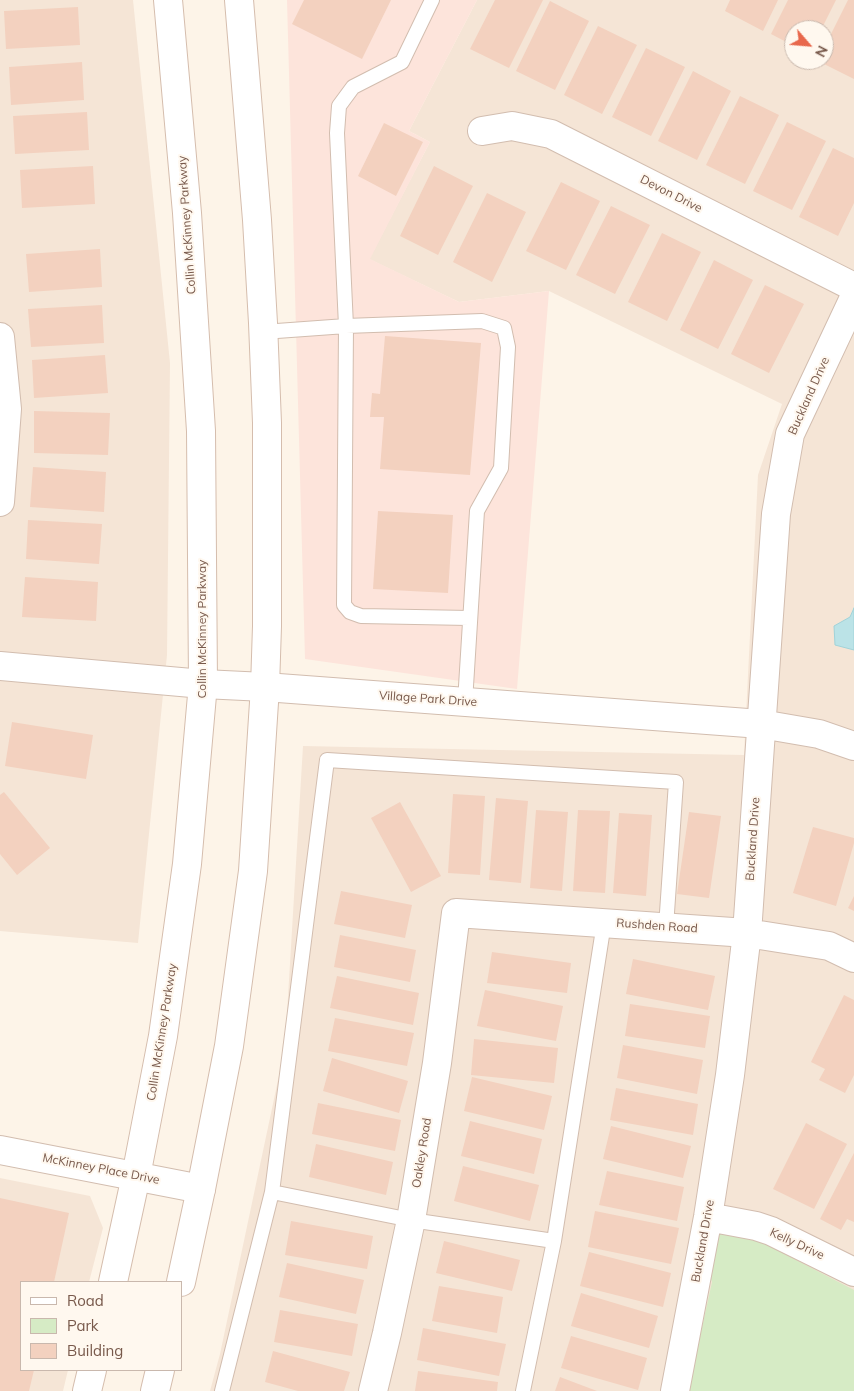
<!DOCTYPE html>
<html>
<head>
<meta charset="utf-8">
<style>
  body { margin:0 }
  #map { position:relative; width:854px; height:1391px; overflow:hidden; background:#fdf4e8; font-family:Mulish,sans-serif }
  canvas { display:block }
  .legend { position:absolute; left:20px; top:1281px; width:162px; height:90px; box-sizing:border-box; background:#fff8ef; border:1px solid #c9b8ad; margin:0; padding:6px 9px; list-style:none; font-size:15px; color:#78594b }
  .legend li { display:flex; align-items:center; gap:10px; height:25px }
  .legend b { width:25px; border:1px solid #c9b8ad }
  .north { position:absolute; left:784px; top:20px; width:50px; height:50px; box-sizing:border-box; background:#fff8ef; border:1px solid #c9b8ad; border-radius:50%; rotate:117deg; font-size:14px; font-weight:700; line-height:20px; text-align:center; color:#78594b }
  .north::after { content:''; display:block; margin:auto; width:18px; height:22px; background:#e8684c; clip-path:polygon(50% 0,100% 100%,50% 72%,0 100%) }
</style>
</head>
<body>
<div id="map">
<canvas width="854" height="1391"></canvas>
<ul class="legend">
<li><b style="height:6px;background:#fff"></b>Road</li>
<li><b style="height:14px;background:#d6ebc5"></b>Park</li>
<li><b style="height:14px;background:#f3d1bf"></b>Building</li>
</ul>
<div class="north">N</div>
</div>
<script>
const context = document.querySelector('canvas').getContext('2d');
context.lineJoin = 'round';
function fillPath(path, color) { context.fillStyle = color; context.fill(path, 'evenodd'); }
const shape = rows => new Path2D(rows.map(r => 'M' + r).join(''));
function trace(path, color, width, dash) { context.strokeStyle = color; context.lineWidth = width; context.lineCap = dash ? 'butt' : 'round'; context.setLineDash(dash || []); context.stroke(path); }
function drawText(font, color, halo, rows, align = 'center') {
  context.font = font + ' Mulish,sans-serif'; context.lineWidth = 4; context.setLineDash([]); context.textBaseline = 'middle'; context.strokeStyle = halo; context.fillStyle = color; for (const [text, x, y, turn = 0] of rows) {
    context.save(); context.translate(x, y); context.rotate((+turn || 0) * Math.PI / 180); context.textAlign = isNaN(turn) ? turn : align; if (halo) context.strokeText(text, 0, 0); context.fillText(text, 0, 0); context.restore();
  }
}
fillPath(shape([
  [0,0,133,0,170,363,167,655,138,943,0,931],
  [477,0,854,0,854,1391,210,1391,220,1354,285,1047,303,746,744,755,758,475,782,404,549,291,459,302,369,259,430,142,409,131],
  [794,30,824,30,824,60,794,60],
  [0,1178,90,1196,103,1228,89,1282,21,1282,21,1370,68,1370,63,1391,0,1391]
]), '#f5e5d6');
fillPath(shape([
  [287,0,477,0,409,131,430,142,370,259,459,302,549,291,517,689,305,659]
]), '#fde4db');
fillPath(shape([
  [723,1231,761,1237,771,1247,854,1290,854,1391,688,1391,712,1282,706,1265,715,1236]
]), '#d6ebc5');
const water = shape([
  [854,608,854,650,835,645,834,626,850,617,854,608]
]);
fillPath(water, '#bbe3e7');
trace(water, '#a1d3d9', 1);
fillPath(shape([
  [304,0,391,0,362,59,292,24],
  [495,0,543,0,509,68,470,49],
  [730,0,778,0,763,31,725,11],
  [788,0,836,0,821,30,794,30,794,46,771,34],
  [848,0,854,0,854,79,816,60,824,60,824,48],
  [550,1,589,21,555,90,516,71],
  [78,7,80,45,6,49,4,11],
  [598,26,637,45,602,114,564,95],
  [646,48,685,67,651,136,612,117],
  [82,62,84,100,11,105,9,67],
  [693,71,731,91,697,160,658,141],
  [740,96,779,115,745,184,706,165],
  [87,112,89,150,15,154,13,116],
  [787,122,826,141,792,210,753,191],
  [384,123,423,142,396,196,358,176],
  [833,148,854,158,854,203,838,236,799,217],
  [93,166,95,204,22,208,20,170],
  [434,166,473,186,438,255,400,236],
  [561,182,600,201,566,270,526,251],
  [487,193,526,212,492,282,453,262],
  [611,206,650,225,615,294,576,275],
  [662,233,701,252,667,321,628,302],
  [100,249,102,287,29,292,26,254],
  [714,260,753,280,718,349,680,330],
  [765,285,804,304,769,373,731,354],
  [102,305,104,343,31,347,28,309],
  [385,336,481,343,470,475,380,469,384,417,370,417,372,393,380,394],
  [105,355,108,393,34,398,32,360],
  [34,411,110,413,108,455,34,453],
  [33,467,106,472,104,512,30,507],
  [378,511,453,515,448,593,373,589],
  [28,520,102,524,99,564,26,559],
  [25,577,98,582,96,621,22,617],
  [12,722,93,735,86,779,5,766],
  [4,792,50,848,17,875,0,854,0,795],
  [453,794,485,796,480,875,448,873],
  [496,798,528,801,521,883,489,880],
  [400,802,441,876,411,892,371,818],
  [536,810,568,812,562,891,530,888],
  [578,810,610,811,605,893,573,891],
  [689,812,721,816,709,898,677,894],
  [619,813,652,815,646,896,613,893],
  [813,827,854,838,854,843,836,906,793,893],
  [341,891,412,905,405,938,334,924],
  [854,896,854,911,848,908],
  [340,935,416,950,410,982,334,967],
  [492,952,571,963,567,993,487,983],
  [633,959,715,976,708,1010,626,994],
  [337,976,419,993,413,1025,330,1008],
  [485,990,563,1006,556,1041,477,1026],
  [844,995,854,1000,854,1075,845,1093,819,1080,825,1069,811,1062],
  [630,1004,710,1016,705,1048,625,1036],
  [335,1018,414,1033,407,1066,328,1051],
  [474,1039,558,1048,554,1083,471,1075],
  [623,1045,703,1060,697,1094,617,1078],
  [332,1058,408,1081,399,1113,323,1091],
  [472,1077,552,1096,544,1130,464,1111],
  [616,1088,698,1104,693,1135,610,1120],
  [318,1103,401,1120,395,1151,312,1134],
  [470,1121,542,1139,534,1174,461,1156],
  [806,1123,847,1144,814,1209,773,1189],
  [611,1126,691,1146,683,1178,603,1159],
  [316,1144,393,1162,386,1195,309,1177],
  [854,1153,854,1222,847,1219,841,1230,820,1219],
  [463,1166,539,1185,530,1221,454,1201],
  [607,1171,684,1187,677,1221,599,1205],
  [0,1198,69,1213,54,1282,21,1282,21,1370,34,1370,29,1391,0,1391],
  [595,1211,679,1228,671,1264,588,1247],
  [291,1221,373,1236,367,1269,285,1255],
  [444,1241,520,1260,512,1291,436,1273],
  [589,1252,671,1273,663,1307,580,1286],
  [287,1263,364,1280,356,1314,279,1297],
  [439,1286,503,1297,497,1333,432,1321],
  [581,1293,658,1316,649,1348,571,1326],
  [280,1310,358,1324,352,1356,274,1342],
  [423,1328,506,1344,499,1376,417,1360],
  [571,1336,647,1358,638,1390,561,1368],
  [273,1351,350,1372,344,1391,298,1391,265,1382],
  [418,1371,498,1382,497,1391,415,1391],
  [560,1377,597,1391,555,1391]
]), '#f3d1bf');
const lane = shape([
  [263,332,346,326,337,133,339,106,353,87,402,62,432,0],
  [465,702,477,511,501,468,508,347,504,328,482,321,346,326,344,605,350,612,361,616,469,618],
  [272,1192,327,760,676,782,666,927],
  [222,1391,272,1192,411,1220,554,1241],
  [523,1391,554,1241,604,923]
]);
const street = shape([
  [482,131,512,126,551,134,854,287],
  [0,337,7,409,0,502],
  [0,666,203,684,265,687,761,724,819,734,854,746],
  [0,1150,201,1189],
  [708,1217,756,1226,771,1231,854,1272],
  [373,1391,387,1333,411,1220,437,1063,456,913,747,933,829,946,854,958],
  [675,1391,708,1217,730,1075,747,933,776,514,790,434,854,298]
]);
const secondary = shape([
  [113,1282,136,1176,163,1036,187,864,203,684,201,431,187,213,168,0],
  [181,1282,201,1189,229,1046,253,871,265,687,267,626,267,423,263,323,257,220,239,0],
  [87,1391,92,1370],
  [155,1391,160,1370]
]);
trace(lane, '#d2bdaf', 16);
trace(street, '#d2bdaf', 30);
trace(secondary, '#d5bdad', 30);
trace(lane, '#fff', 14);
trace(street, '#fff', 28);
trace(secondary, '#fff', 28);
drawText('12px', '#78594b', '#fff8ef', [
  ["Devon Drive",671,194,27],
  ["Collin McKinney Parkway",187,225,-94],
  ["Buckland Drive",809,396,-66],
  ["Collin McKinney Parkway",202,629,-90],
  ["Village Park Drive",428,699,4],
  ["Buckland Drive",753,839,-86],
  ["Rushden Road",657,926,4],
  ["Collin McKinney Parkway",162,1032,-81],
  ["Oakley Road",422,1153,-81],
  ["McKinney Place Drive",101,1169,11],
  ["Buckland Drive",703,1241,-80],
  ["Kelly Drive",797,1244,25]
]);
</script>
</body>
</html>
